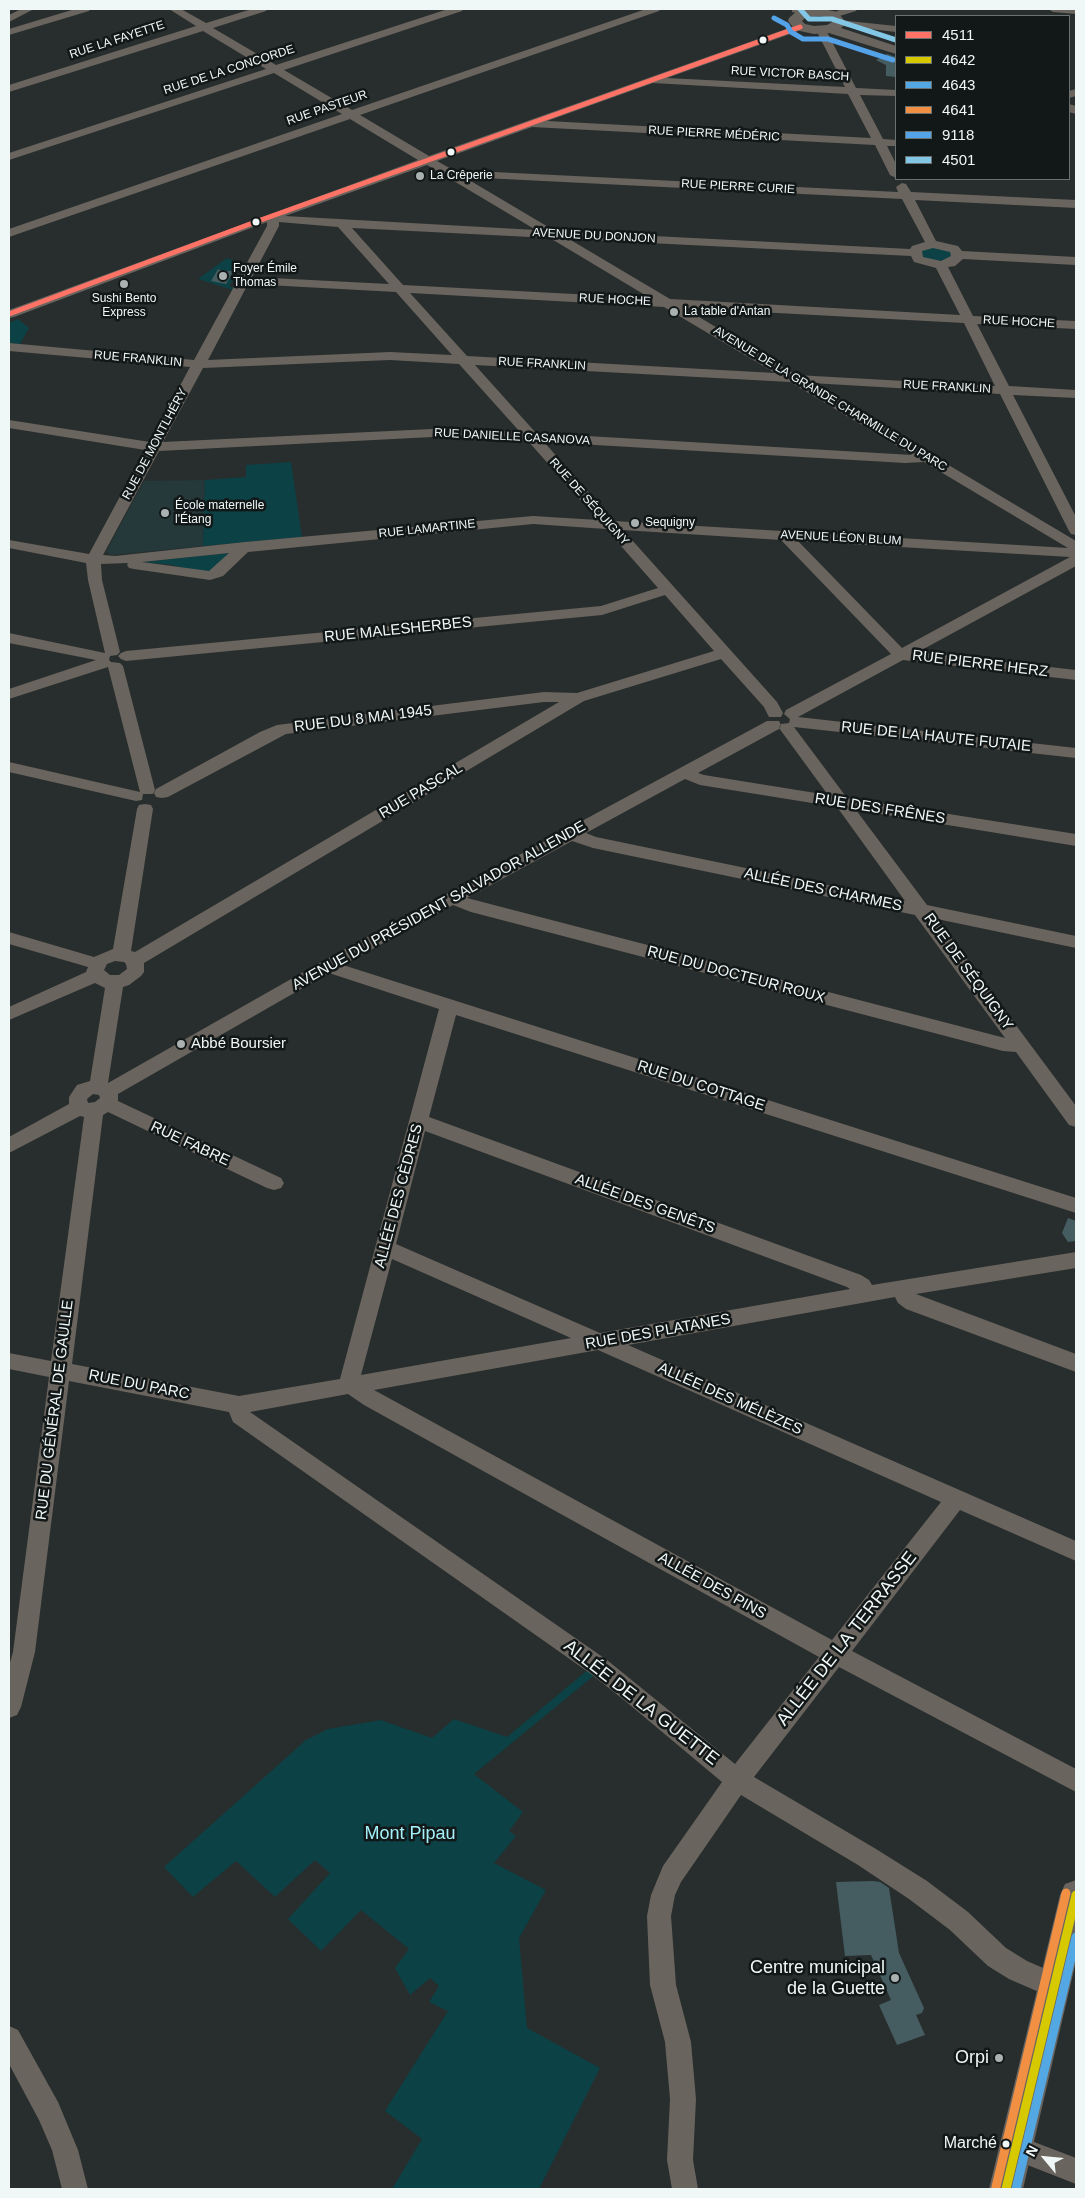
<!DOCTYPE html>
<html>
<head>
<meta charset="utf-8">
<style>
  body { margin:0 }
  #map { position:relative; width:1085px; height:2198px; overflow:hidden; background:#282e2e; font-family:Helvetica,sans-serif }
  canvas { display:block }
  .frame { position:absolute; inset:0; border:10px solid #eff7f7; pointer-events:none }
  .legend { position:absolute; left:895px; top:15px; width:175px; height:165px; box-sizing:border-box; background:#121718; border:1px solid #6a7171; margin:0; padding:6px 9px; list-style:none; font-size:15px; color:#eff7f7 }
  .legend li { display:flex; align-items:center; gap:10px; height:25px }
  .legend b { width:25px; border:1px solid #6a7171 }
  .north { position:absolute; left:1020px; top:2133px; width:50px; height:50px; -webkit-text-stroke:4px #121718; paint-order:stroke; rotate:298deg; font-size:14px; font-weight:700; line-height:20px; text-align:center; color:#eff7f7 }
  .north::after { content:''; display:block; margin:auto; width:18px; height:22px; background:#eff7f7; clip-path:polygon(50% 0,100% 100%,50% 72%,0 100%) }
</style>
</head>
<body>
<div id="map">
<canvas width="1085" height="2198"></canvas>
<div class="frame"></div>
<ul class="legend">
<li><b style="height:6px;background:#ff7266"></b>4511</li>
<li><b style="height:6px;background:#d6c900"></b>4642</li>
<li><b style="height:6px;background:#53a7e3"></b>4643</li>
<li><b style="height:6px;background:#f19043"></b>4641</li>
<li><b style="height:6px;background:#54a2e8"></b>9118</li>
<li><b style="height:6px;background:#82c8e6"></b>4501</li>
</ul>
<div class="north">N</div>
</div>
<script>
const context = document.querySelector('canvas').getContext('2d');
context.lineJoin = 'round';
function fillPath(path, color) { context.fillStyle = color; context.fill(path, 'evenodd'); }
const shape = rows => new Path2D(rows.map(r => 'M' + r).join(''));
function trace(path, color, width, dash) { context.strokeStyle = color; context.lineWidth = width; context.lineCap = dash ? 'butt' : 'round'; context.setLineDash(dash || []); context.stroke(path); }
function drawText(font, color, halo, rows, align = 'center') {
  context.font = font + ' Helvetica,sans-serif'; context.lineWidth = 5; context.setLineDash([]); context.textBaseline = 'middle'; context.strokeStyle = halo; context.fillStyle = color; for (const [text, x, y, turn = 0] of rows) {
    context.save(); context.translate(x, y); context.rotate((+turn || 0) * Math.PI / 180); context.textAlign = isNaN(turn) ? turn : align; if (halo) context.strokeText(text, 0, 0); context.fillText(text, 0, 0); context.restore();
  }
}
fillPath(shape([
  [205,480,203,546,112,555,106,552,144,481]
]), '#25383a');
fillPath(shape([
  [926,247,947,248,953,256,944,261,929,260,922,256,921,251],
  [227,258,240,263,233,275,231,275,232,271,223,271,212,281,231,278,237,280,236,282,232,281,229,286,234,288,233,290,198,279],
  [18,319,29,328,20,344,9,343,9,323],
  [291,462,302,537,203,546,205,480,246,477,246,465],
  [230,553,211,571,198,572,172,565,143,562],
  [595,1664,602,1669,474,1774,523,1812,509,1831,516,1836,494,1863,546,1890,519,1938,527,2028,600,2068,539,2189,392,2189,422,2139,385,2111,448,2011,429,2002,439,1986,430,1978,410,1995,395,1968,409,1949,361,1910,321,1951,288,1919,330,1873,315,1860,275,1897,236,1861,193,1897,164,1867,306,1740,328,1729,381,1720,432,1738,454,1719,507,1737]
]), '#0c4145');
fillPath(shape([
  [887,54,896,57,896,77,886,76,886,65,876,60],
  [218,269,224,272,234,270,226,284,211,281],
  [1068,1218,1076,1221,1076,1241,1068,1242,1062,1233],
  [873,1881,880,1882,889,1888,899,1953,924,2008,922,2013,916,2015,925,2035,897,2045,879,2005,891,2000,871,1955,845,1956,836,1882]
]), '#455d60');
fillPath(shape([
  [21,9,34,9,9,22,9,15,21,9],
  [75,9,90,9,89,11,9,35,9,29,75,9],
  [169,9,181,9,206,23,252,9,267,9,266,11,213,28,276,65,448,9,463,9,462,11,284,70,352,110,646,9,660,9,659,11,360,115,429,156,800,24,804,25,805,27,804,29,667,78,845,87,816,30,821,27,826,30,856,88,896,90,896,96,860,95,883,139,896,140,896,146,887,146,896,164,896,178,890,175,875,145,532,127,437,161,453,170,898,192,896,187,902,183,906,184,911,192,1076,200,1076,208,915,200,936,241,958,246,962,251,1076,257,1076,265,963,259,955,266,948,267,973,316,1076,321,1076,329,977,324,1009,386,1076,390,1076,398,1013,395,1076,517,1076,535,1071,534,1069,531,1000,394,811,383,1076,541,1076,566,918,652,1076,670,1076,680,903,660,798,717,1076,748,1076,758,794,727,847,798,1076,834,1076,846,856,810,927,905,1076,936,1076,948,937,919,1076,1106,1076,1127,1069,1125,1016,1052,1003,1051,471,912,453,905,343,965,1076,1198,1076,1213,456,1015,429,1117,861,1275,869,1280,872,1285,1076,1252,1076,1268,916,1294,1076,1354,1076,1372,906,1309,898,1303,895,1297,628,1345,1076,1541,1076,1561,960,1510,852,1651,1076,1769,1076,1792,839,1667,754,1777,876,1849,927,1881,968,1912,1006,1948,1027,1961,1064,1977,1068,1986,1064,1995,1055,1999,1009,1979,988,1966,950,1930,909,1899,858,1865,741,1795,681,1882,675,1895,671,1916,676,1985,691,2042,696,2099,693,2160,698,2189,672,2189,667,2160,670,2099,665,2042,650,1985,647,1916,651,1895,663,1866,722,1782,624,1700,591,1674,233,1422,229,1412,69,1381,35,1652,21,1707,17,1715,9,1718,9,1666,13,1652,49,1377,9,1369,9,1353,51,1361,84,1117,80,1116,9,1153,9,1137,69,1104,69,1097,77,1085,90,1081,105,988,95,983,9,1020,9,1007,86,972,88,967,9,944,9,932,94,957,113,949,137,809,139,805,145,804,151,805,153,809,131,951,135,952,559,702,544,702,286,734,168,797,162,798,156,797,154,793,156,789,260,732,277,725,544,692,577,693,714,651,665,595,602,615,126,661,121,659,118,656,121,653,126,651,601,606,658,588,606,529,533,524,248,552,223,576,210,580,134,569,129,568,127,565,128,563,101,564,102,580,120,652,117,655,110,656,109,660,111,662,120,663,123,666,155,790,153,794,143,794,142,800,136,801,9,772,9,762,140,792,108,667,9,699,9,689,96,660,9,643,9,633,105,653,88,580,86,563,9,548,9,540,89,554,145,450,9,428,9,420,150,442,190,367,9,351,9,343,194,360,267,226,267,222,14,317,9,318,9,310,418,160,350,119,9,237,9,229,342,114,274,73,9,160,9,153,266,69,203,31,9,92,9,85,196,26,169,9],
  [653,83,848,94,871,138,547,121,653,83],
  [427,165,536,230,285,216,427,165],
  [464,177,902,199,925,242,912,246,910,249,555,231,464,177],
  [279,222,338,227,389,284,252,277,279,226,279,222],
  [352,228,550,238,650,298,403,285,352,228],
  [569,239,911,256,914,262,936,268,960,315,670,299,569,239],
  [933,248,950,252,951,256,941,261,923,257,922,251,933,248],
  [248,284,396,292,452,355,390,352,208,360,248,284],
  [410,293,664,307,775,373,467,356,410,293],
  [684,308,964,323,995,386,796,375,684,308],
  [390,360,459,364,520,432,452,428,163,442,203,368,390,360],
  [475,365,790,382,912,455,536,433,475,365],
  [452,436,528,441,598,520,533,516,245,542,115,556,103,555,159,451,452,436],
  [544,442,905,463,924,462,1068,548,614,521,544,442],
  [623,530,781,540,891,654,786,710,784,714,790,719,789,723,781,724,779,728,828,795,704,775,698,773,779,729,781,725,779,721,767,721,321,962,108,1083,123,987,129,985,141,976,144,972,144,963,584,701,721,659,764,707,769,717,781,717,783,713,777,702,623,530],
  [798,541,1070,557,902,648,798,541],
  [229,553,209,571,142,562,229,553],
  [685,779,700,785,837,807,905,901,596,837,586,833,685,779],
  [572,841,593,848,915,915,1005,1038,467,898,572,841],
  [115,961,124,962,126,964,127,969,119,975,110,975,104,970,107,964,115,961],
  [329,973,439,1009,340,1379,239,1396,72,1364,103,1115,108,1112,267,1188,274,1190,281,1188,284,1183,281,1178,118,1101,118,1094,329,973],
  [93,1094,99,1095,100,1098,95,1102,88,1103,87,1099,93,1094],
  [425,1131,847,1287,850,1289,600,1333,396,1244,425,1131],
  [392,1259,571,1338,361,1375,392,1259],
  [598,1350,941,1502,832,1640,374,1390,598,1350],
  [348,1394,364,1405,819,1657,735,1764,607,1660,250,1412,348,1394],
  [792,9,802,9,796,13,792,12,792,9],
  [842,9,857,9,856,11,833,18,828,15,842,9],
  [1048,9,1076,9,1076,14,1053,12,1048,9],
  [839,20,896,26,896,32,835,25,834,23,839,20],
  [1076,89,1076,96,1069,98,1069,91,1076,89],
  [9,2026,18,2030,58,2102,78,2150,88,2189,62,2189,52,2150,39,2120,9,2064,9,2026],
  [1016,2135,1076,2158,1076,2184,1007,2157,1003,2148,1007,2139,1016,2135]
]), '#6a645e');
fillPath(shape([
  [803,9,823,9,838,12,846,23,841,28,896,46,896,54,829,33,814,34,795,30,788,21,789,18,798,10,803,9],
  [820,16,828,18,832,22,827,25,814,26,805,24,802,21,806,17,820,16],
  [1069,104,1076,106,1076,114,1069,112,1069,104],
  [1076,1880,1076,1961,1023,2189,989,2189,1060,1895,1065,1884,1076,1880]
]), '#69645e');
trace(shape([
  [9,314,258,221,800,27]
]), '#ff7266', 5);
trace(shape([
  [1006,2189,1076,1895]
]), '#d6c900', 9);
trace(shape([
  [1016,2189,1076,1937]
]), '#53a7e3', 9);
trace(shape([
  [996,2187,1066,1893]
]), '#f19043', 9);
trace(shape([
  [774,18,787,25,791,32,803,39,828,39,893,60]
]), '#54a2e8', 5);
trace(shape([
  [800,9,809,19,832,19,896,40]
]), '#82c8e6', 5);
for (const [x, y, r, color] of [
  [763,40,4.5,"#eff7f7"],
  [451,152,4.5,"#eff7f7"],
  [420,176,5,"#a9b1b1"],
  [256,222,4.5,"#eff7f7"],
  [223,276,5,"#a9b1b1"],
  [124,284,5,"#a9b1b1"],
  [674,312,5,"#a9b1b1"],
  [165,513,5,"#a9b1b1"],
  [635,523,5,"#a9b1b1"],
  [181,1044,5,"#a9b1b1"],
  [895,1978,5,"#a9b1b1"],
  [999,2058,5,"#a9b1b1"],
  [1006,2144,4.5,"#eff7f7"]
]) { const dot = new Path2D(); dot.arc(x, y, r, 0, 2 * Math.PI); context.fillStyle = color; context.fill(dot); trace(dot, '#121718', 2); }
drawText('12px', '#eff7f7', '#121718', [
  ["RUE LA FAYETTE",117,40,-18],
  ["RUE DE LA CONCORDE",229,70,-18],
  ["RUE VICTOR BASCH",790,74,3],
  ["RUE PASTEUR",327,108,-19],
  ["RUE PIERRE MÉDÉRIC",714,134,3],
  ["RUE PIERRE CURIE",738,187,3],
  ["AVENUE DU DONJON",594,236,3],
  ["RUE HOCHE",615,300,3],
  ["RUE HOCHE",1019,322,3],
  ["RUE FRANKLIN",138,359,5],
  ["RUE FRANKLIN",542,364,3],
  ["RUE FRANKLIN",947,387,3],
  ["AVENUE DE LA GRANDE CHARMILLE DU PARC",830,399,31],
  ["RUE DANIELLE CASANOVA",512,437,3],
  ["RUE DE MONTLHÉRY",155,444,-62],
  ["RUE DE SÉQUIGNY",589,502,48],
  ["RUE LAMARTINE",427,529,-6],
  ["AVENUE LÉON BLUM",841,538,3]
]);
drawText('12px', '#eff7f7', '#121718', [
  ["La Crêperie",430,176],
  ["Foyer Émile",233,269],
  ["Thomas",233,283],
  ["Sushi Bento",124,299,"center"],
  ["Express",124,313,"center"],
  ["La table d'Antan",684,312],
  ["École maternelle",175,506],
  ["l'Étang",175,520],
  ["Sequigny",645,523]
], 'left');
drawText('15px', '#eff7f7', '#121718', [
  ["RUE MALESHERBES",398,630,-6],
  ["RUE PIERRE HERZ",980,664,7],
  ["RUE DU 8 MAI 1945",363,719,-7],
  ["RUE DE LA HAUTE FUTAIE",936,737,6],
  ["RUE PASCAL",421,791,-31],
  ["RUE DES FRÊNES",880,809,9],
  ["ALLÉE DES CHARMES",823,890,12],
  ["AVENUE DU PRÉSIDENT SALVADOR ALLENDE",439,906,-29],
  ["RUE DE SÉQUIGNY",968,972,54],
  ["RUE DU DOCTEUR ROUX",736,975,15],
  ["RUE DU COTTAGE",701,1086,18],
  ["RUE FABRE",190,1144,25],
  ["ALLÉE DES CÈDRES",399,1196,-75],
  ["ALLÉE DES GENÊTS",645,1204,20],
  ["RUE DES PLATANES",658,1332,-10],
  ["RUE DU PARC",139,1385,11],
  ["ALLÉE DES MÉLÈZES",730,1399,24],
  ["RUE DU GÉNÉRAL DE GAULLE",55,1410,-83],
  ["ALLÉE DES PINS",712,1586,29]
]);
drawText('15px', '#eff7f7', '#121718', [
  ["Abbé Boursier",191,1044]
], 'left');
drawText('16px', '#eff7f7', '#121718', [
  ["Marché",997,2144]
], 'right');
drawText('18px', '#eff7f7', '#121718', [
  ["ALLÉE DE LA TERRASSE",847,1639,-52],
  ["ALLÉE DE LA GUETTE",641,1703,38]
]);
drawText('18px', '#a3f0f8', '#121718', [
  ["Mont Pipau",410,1834]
]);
drawText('18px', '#eff7f7', '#121718', [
  ["Centre municipal",885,1968],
  ["de la Guette",885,1989],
  ["Orpi",989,2058]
], 'right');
</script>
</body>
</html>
